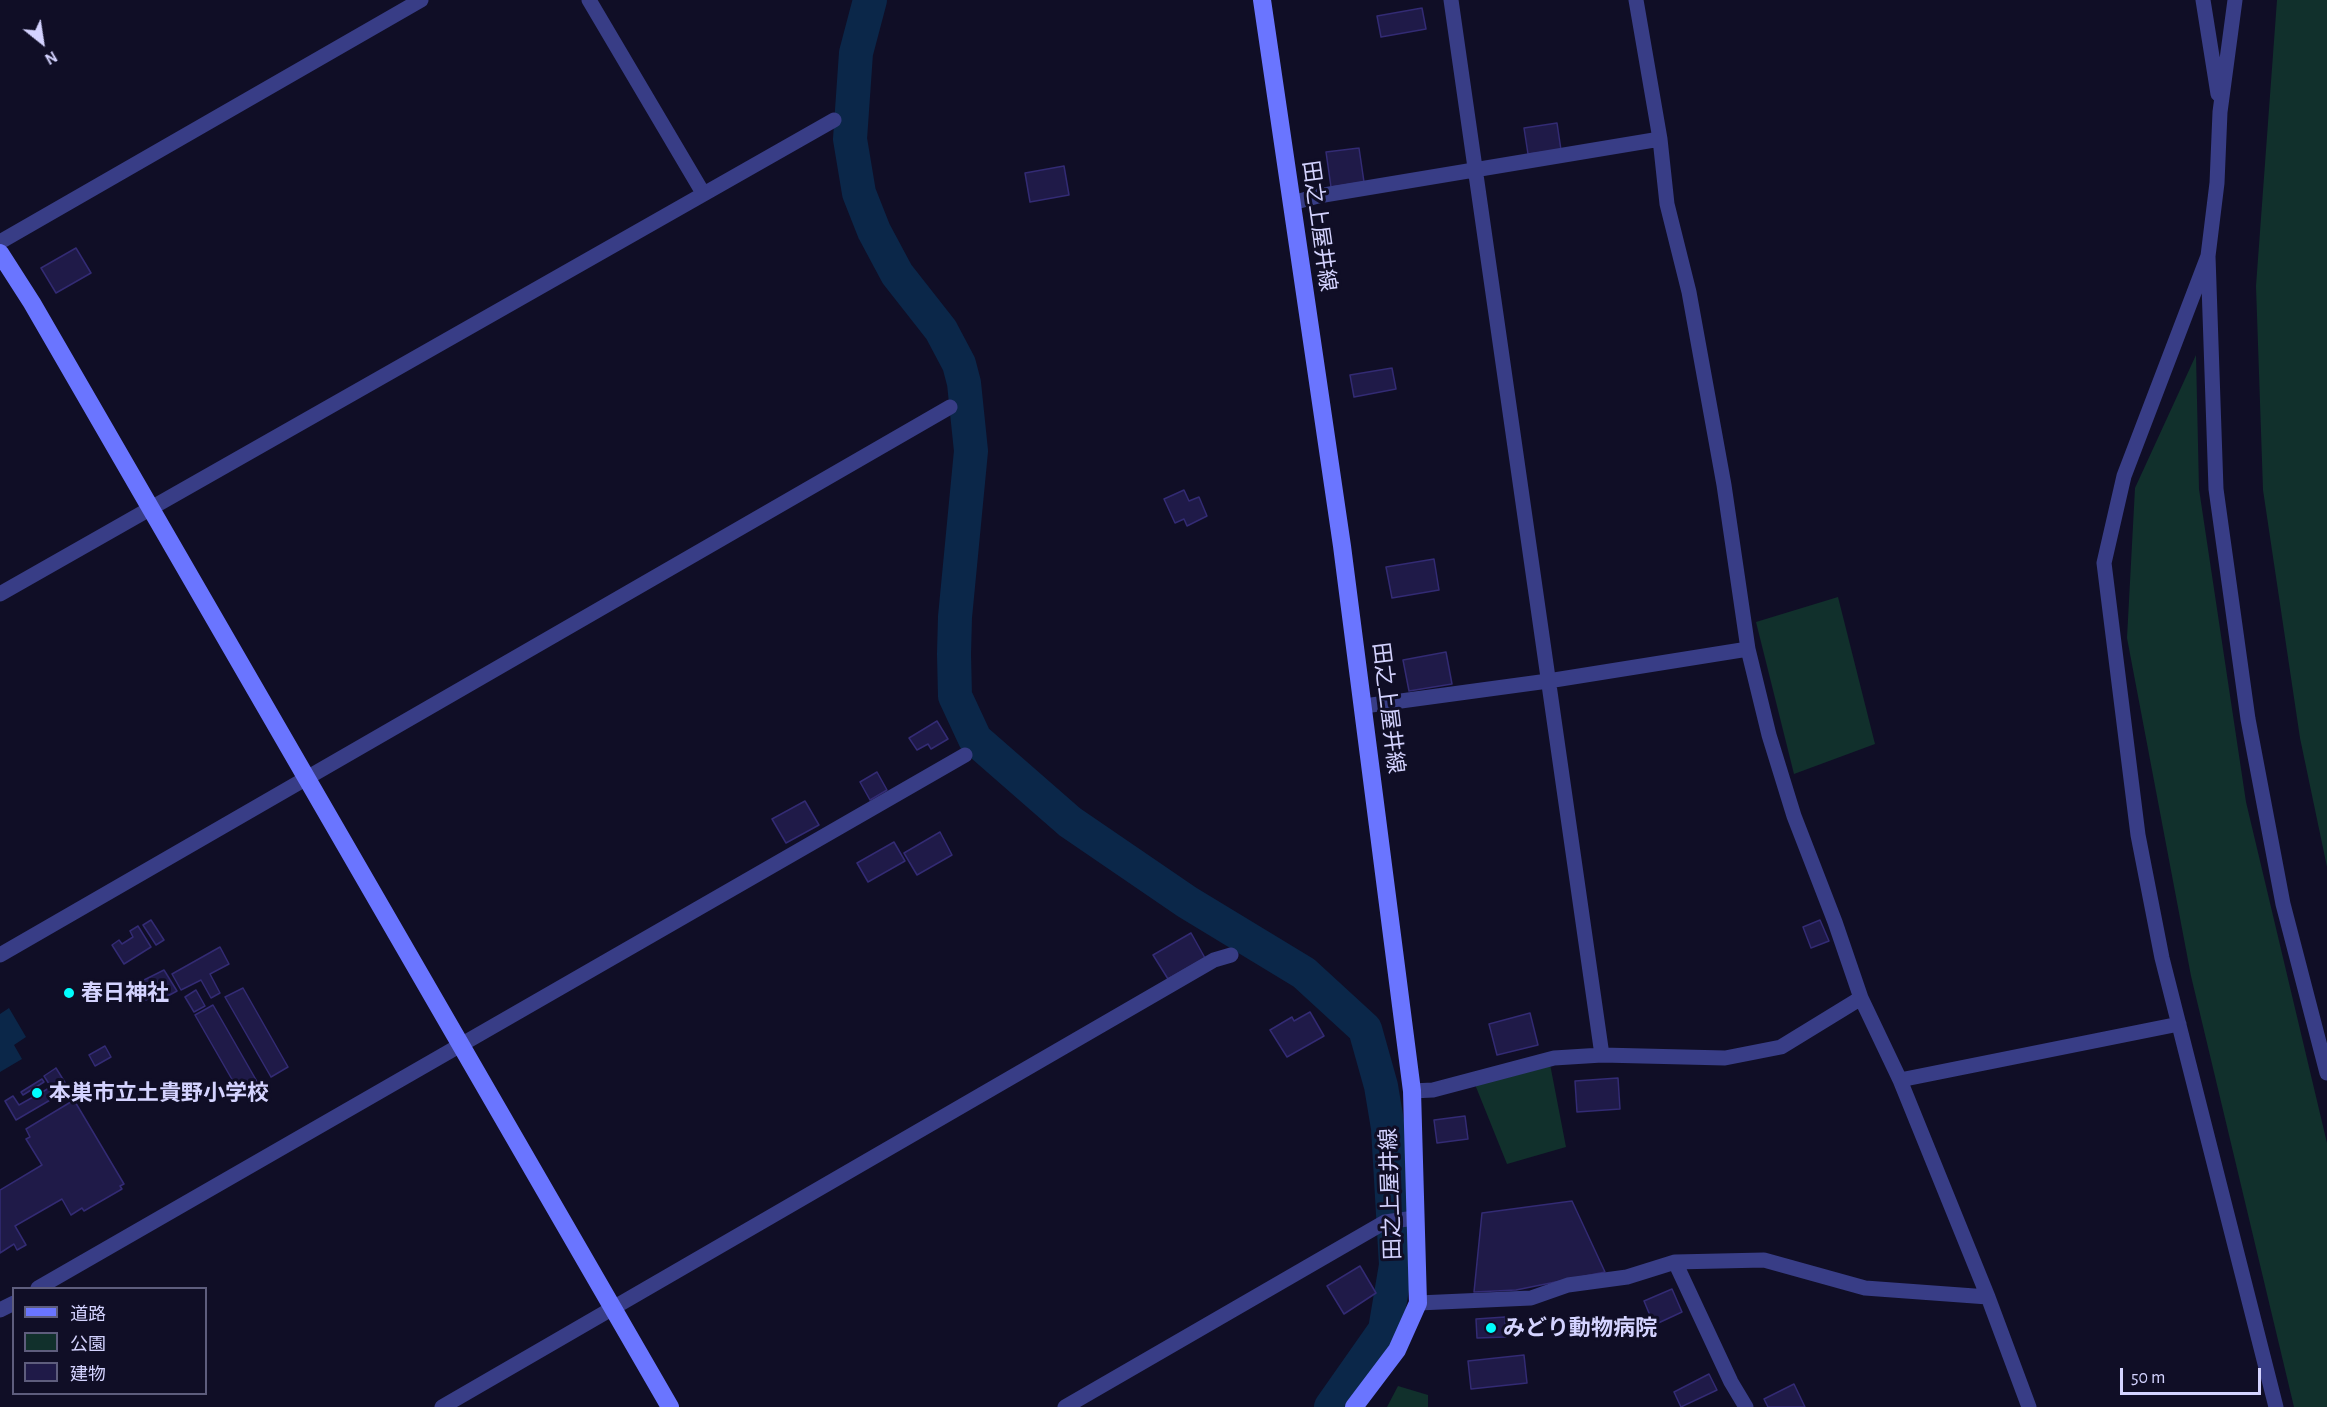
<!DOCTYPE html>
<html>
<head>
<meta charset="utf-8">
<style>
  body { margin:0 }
  #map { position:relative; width:2327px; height:1407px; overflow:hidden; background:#100e26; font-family:"Alegreya Sans","Noto Sans JP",sans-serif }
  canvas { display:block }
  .legend { position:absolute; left:12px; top:1287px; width:195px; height:108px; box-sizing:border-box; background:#100e26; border:2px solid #5e5d7d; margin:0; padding:8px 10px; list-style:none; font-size:18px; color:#d4d3ff }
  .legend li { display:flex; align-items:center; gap:12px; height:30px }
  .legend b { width:30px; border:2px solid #5e5d7d }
  .north { position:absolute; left:12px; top:12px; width:60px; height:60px; -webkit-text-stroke:4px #100e26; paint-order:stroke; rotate:150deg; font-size:16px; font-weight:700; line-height:24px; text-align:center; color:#d4d3ff }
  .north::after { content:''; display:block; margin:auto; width:21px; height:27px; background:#d4d3ff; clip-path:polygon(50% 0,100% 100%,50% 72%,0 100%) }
  .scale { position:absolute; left:2120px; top:1368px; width:141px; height:27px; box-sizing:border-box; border:3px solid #d4d3ff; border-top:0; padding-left:8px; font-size:18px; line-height:21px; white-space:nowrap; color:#d4d3ff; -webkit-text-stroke:4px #100e26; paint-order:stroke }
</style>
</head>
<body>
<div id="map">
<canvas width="2327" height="1407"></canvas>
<ul class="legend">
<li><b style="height:8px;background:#6a75ff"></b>道路</li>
<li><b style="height:16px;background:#11302c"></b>公園</li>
<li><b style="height:16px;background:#1f1a48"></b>建物</li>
</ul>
<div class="north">N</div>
<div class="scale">50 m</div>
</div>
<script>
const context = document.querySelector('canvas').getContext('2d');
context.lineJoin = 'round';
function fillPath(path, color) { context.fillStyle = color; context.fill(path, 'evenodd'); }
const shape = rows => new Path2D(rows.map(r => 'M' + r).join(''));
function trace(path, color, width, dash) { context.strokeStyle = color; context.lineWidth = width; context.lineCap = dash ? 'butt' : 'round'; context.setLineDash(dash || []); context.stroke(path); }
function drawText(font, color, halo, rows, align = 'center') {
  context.font = font + ' "Alegreya Sans","Noto Sans JP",sans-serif'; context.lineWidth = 6; context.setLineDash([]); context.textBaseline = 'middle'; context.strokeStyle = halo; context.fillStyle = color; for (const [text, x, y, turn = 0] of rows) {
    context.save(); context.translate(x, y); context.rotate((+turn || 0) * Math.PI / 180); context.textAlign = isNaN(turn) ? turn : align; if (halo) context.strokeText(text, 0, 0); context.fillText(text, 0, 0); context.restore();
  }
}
fillPath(shape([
  [2277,0,2327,0,2327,867,2300,738,2263,490,2256,286],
  [2196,355,2199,489,2246,802,2327,1143,2327,1407,2294,1407,2191,976,2127,638,2135,488],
  [1838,597,1875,744,1794,774,1756,622],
  [1550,1064,1566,1147,1507,1164,1474,1082],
  [1398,1386,1428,1395,1428,1407,1387,1407]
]), '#11302c');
fillPath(shape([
  [9,1008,26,1037,14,1045,22,1059,0,1072,0,1014]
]), '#0b2749');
trace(shape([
  [870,0,856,53,850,139,859,193,874,231,897,274,941,330,959,364,964,383,971,451,955,617,954,654,955,696,975,739,1070,822,1187,902,1304,973,1365,1029,1381,1086,1388,1128,1396,1265,1385,1330,1331,1407]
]), '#0b2749', 34);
const building = shape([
  [1422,8,1426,29,1381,37,1377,16,1422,8],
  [1557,123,1561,150,1528,154,1524,128,1557,123],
  [1359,148,1364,182,1331,187,1326,152,1359,148],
  [1064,166,1069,195,1030,202,1025,173,1064,166],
  [76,248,91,273,56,293,41,268,76,248],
  [1392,368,1396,389,1354,397,1350,375,1392,368],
  [1184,490,1189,501,1199,497,1207,516,1187,526,1184,519,1175,523,1164,499,1184,490],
  [1434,559,1439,590,1392,598,1386,567,1434,559],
  [1446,652,1452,684,1409,691,1403,660,1446,652],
  [937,721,948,739,931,749,928,744,917,750,909,738,937,721],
  [877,772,887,790,870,800,860,782,877,772],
  [805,801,819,825,786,843,772,819,805,801],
  [940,832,952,855,917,875,904,853,940,832],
  [894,842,905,861,868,882,857,863,894,842],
  [151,920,164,940,156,945,143,925,151,920],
  [1820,920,1829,941,1811,948,1803,927,1820,920],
  [138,926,151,947,124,964,112,945,119,940,122,944,133,937,130,931,138,926],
  [1191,933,1205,958,1168,979,1153,955,1191,933],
  [220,947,229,964,210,974,220,993,211,998,201,980,181,990,172,974,220,947],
  [164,970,177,991,153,1004,150,998,146,1000,142,994,146,991,140,982,164,970],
  [243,988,288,1067,271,1077,225,997,243,988],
  [196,990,205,1006,194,1012,185,997,196,990],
  [213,1005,259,1085,241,1095,195,1015,213,1005],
  [1310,1012,1324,1036,1287,1057,1270,1030,1292,1017,1294,1021,1310,1012],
  [1530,1013,1538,1045,1497,1055,1489,1024,1530,1013],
  [105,1046,111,1057,95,1066,89,1055,105,1046],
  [56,1068,69,1089,16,1120,5,1101,13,1096,19,1105,51,1087,44,1076,56,1068],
  [1618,1078,1620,1109,1577,1112,1575,1081,1618,1078],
  [42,1079,44,1082,23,1095,21,1092,42,1079],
  [74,1100,124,1184,120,1186,122,1189,84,1211,82,1208,71,1215,62,1199,15,1226,26,1245,17,1250,14,1244,0,1253,0,1190,42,1165,26,1139,30,1137,26,1129,74,1100],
  [1465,1116,1468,1139,1437,1143,1434,1120,1465,1116],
  [1572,1201,1605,1272,1516,1290,1474,1292,1482,1213,1572,1201],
  [1360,1266,1376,1293,1344,1314,1327,1286,1360,1266],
  [1672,1289,1682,1312,1654,1325,1644,1301,1672,1289],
  [1505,1317,1506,1337,1477,1338,1476,1319,1505,1317],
  [1524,1355,1527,1383,1471,1389,1468,1361,1524,1355],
  [1709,1374,1717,1390,1681,1407,1674,1392,1709,1374],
  [1794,1384,1805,1407,1768,1407,1764,1399,1794,1384]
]);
fillPath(building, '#1f1a48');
trace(building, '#332b74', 1.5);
trace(shape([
  [589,0,703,193],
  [1451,0,1602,1055],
  [1636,0,1660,139,1667,204,1689,292,1724,485,1748,649,1769,735,1794,816,1835,922,1861,998,1900,1080,1988,1297,2029,1407],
  [2203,0,2218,94],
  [2235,0,2220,112,2217,183,2208,256,2216,489,2248,719,2283,904,2327,1073],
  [1292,203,1318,196,1660,139],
  [0,242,421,0],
  [2208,256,2124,476,2104,563,2138,835,2162,958,2276,1407],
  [0,594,834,120],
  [1364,706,1548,681,1748,649],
  [0,955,950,407],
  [1900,1080,2179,1024],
  [1412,1091,1433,1090,1554,1058,1602,1055,1725,1058,1781,1047,1861,998],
  [1675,1262,1731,1382,1746,1407],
  [38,1288,965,755],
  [1418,1303,1531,1298,1568,1285,1627,1277,1675,1262,1764,1260,1865,1288,1988,1297],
  [0,1310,14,1303],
  [442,1407,1214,960,1231,955],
  [1065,1407,1385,1222,1415,1218]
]), '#383d86', 15);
trace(shape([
  [1262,0,1342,546,1412,1091,1418,1303,1397,1350,1354,1407],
  [0,253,32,303,670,1407]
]), '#6a75ff', 18);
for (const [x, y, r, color] of [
  [69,993,6,"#00fefe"],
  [37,1093,6,"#00fefe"],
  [1491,1328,6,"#00fefe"]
]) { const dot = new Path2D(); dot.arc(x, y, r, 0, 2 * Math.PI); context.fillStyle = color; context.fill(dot); trace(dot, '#100e26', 2); }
drawText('22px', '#d4d3ff', '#100e26', [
  ["田之上屋井線",1319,226,82],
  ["田之上屋井線",1388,708,83],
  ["田之上屋井線",1391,1194,-92]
]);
drawText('bold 22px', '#d4d3ff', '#100e26', [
  ["春日神社",81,993],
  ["本巣市立土貴野小学校",49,1093],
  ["みどり動物病院",1503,1328]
], 'left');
</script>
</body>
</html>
